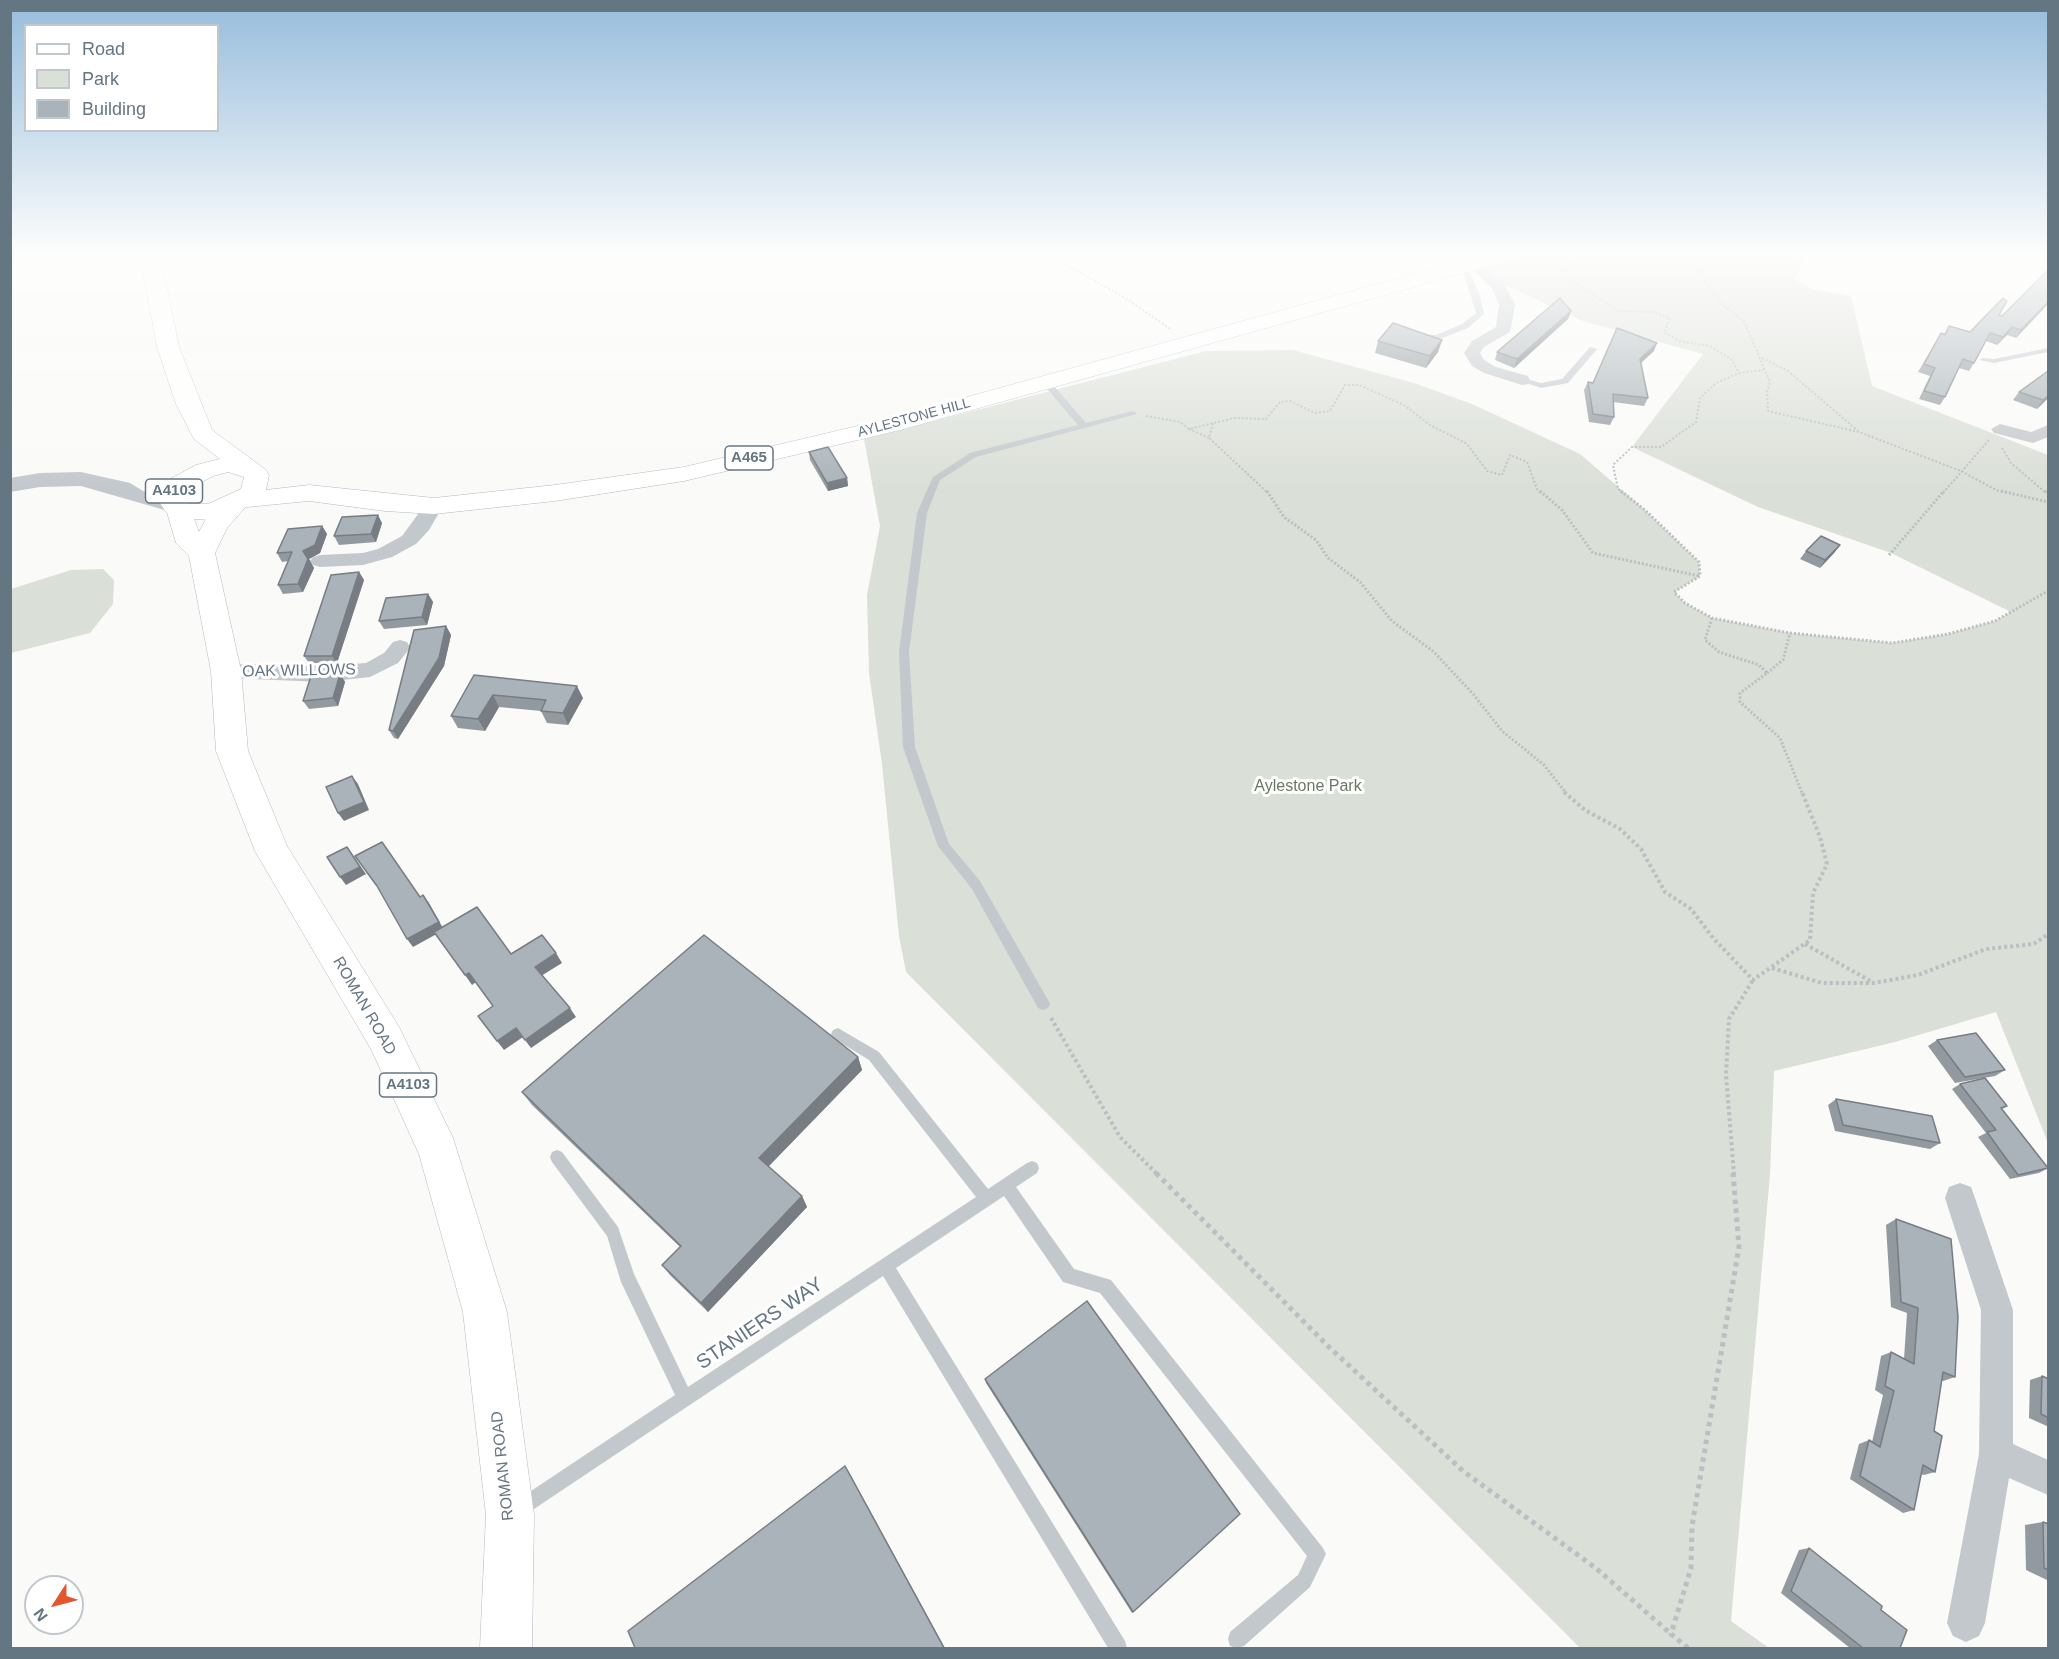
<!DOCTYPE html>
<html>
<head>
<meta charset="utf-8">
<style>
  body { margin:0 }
  #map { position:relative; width:2059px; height:1659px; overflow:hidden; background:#fafaf8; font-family:Arial,sans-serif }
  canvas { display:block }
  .frame { position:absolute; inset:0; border:12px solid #657683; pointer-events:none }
  .legend { position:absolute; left:24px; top:24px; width:195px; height:108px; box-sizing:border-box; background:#fff; border:2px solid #c1c8cd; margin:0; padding:8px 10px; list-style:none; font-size:18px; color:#657683 }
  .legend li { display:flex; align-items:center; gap:12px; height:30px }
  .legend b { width:30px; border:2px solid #c1c8cd }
  .north { position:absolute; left:24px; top:1575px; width:60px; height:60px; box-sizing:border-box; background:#fff; border:2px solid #c1c8cd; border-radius:50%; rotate:234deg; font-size:16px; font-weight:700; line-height:24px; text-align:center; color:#657683 }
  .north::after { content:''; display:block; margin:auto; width:21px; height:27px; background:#e4572e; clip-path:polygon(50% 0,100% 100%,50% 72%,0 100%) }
</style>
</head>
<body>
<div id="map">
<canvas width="2059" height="1659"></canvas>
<div class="frame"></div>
<ul class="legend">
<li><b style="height:8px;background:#fff"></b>Road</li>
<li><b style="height:16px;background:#dadfd7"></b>Park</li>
<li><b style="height:16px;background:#aab3b9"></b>Building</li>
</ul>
<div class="north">N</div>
</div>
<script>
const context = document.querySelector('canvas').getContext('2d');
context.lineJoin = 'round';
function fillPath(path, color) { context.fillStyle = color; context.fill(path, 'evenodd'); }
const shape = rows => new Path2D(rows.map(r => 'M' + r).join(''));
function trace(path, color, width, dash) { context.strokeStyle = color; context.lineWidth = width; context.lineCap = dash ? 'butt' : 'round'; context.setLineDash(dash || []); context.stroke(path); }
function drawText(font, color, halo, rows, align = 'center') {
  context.font = font + ' Arial,sans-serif'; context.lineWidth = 6; context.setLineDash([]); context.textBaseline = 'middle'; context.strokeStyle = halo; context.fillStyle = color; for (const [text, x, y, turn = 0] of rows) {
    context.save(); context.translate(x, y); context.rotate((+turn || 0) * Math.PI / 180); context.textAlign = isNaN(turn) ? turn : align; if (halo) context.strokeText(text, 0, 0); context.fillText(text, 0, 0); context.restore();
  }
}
fillPath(shape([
  [1525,255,1790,255,1804,260,1795,279,1811,289,1851,296,1872,386,2048,455,2048,1143,1996,1012,1895,1042,1774,1071,1770,1174,1731,1621,1769,1648,1580,1648,906,972,899,936,882,764,869,673,867,595,880,526,864,439,1206,351,1293,350,1414,383,1472,404,1580,454,1646,511,1699,562,1700,576,1674,592,1685,603,1712,618,1790,633,1892,643,1948,634,1995,621,2011,612,1891,553,1758,507,1632,447,1703,354,1583,321,1505,285,1483,267],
  [103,569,114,580,113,604,90,633,11,653,11,589,71,570]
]), '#dadfd7');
const primary = shape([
  [236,495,245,497,249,503,227,528,215,553,241,671,248,751,287,846,399,1027,453,1138,507,1312,534,1515,532,1648,480,1648,486,1515,463,1312,419,1154,372,1051,255,851,216,751,211,671,189,556,176,543,166,509,170,503,179,501,188,503,199,532,206,519,227,497,236,495]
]);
const trunk = shape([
  [140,255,160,255,179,347,212,430,266,470,269,475,266,490,309,485,434,498,555,485,684,467,887,419,1483,255,1517,255,1514,259,900,430,684,481,555,501,434,514,385,511,309,501,247,507,211,520,178,518,166,512,158,500,170,479,196,465,220,459,194,439,176,404,157,347,140,255],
  [228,472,244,477,241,489,208,504,191,504,184,500,189,489,213,476,228,472]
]);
trace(primary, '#b5babe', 1);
trace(trunk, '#b4b9bd', 1);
trace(shape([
  [1049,255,1122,296,1172,330],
  [1584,255,1567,267,1564,276,1618,311,1653,312,1670,318,1664,332,1680,341,1710,346,1731,359,1739,373],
  [1694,255,1698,270,1710,289,1725,307,1744,321,1770,382,1767,392,1768,411,1859,432,1961,471,1996,490,2008,493],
  [1762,358,1788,371,1858,431],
  [1146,416,1180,422,1189,429,1234,418,1266,419,1280,402,1290,401,1315,413,1330,411,1345,385,1359,385,1404,405,1430,425,1467,444,1487,471,1502,475,1510,455,1527,462,1537,489,1541,493],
  [1213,423,1209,438,1268,493],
  [1189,429,1209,438],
  [2002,448,2011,463,2046,493],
  [1623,493,1618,489,1613,465,1632,447,1661,447,1696,422,1700,398,1716,383,1739,373,1764,370],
  [1943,493,1989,440]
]), '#bbbfc2', 2, [2, 2]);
trace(shape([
  [1267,491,1284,517,1316,540,1328,558,1360,582,1392,621,1434,652,1474,695,1502,731,1544,765,1566,793],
  [1540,491,1562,510,1593,553,1699,576],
  [1621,491,1646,511,1699,562,1700,576,1674,592,1685,603,1712,618,1790,633,1892,643,1948,634,1995,621,2048,591],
  [2001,491,2048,502],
  [2045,491,2048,494],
  [1889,555,1944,491],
  [1712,618,1705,640,1719,652,1759,665,1767,673,1740,693,1740,702,1780,738,1802,793],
  [1767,673,1783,660,1790,633]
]), '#bbbfc2', 3, [2, 2]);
trace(shape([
  [1564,792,1585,810,1620,829,1641,849,1665,892,1691,909,1714,939,1753,980,1810,940,1813,893,1827,864,1820,837,1802,792],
  [1805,944,1872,982],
  [1772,968,1822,983,1874,983,1918,975,1986,949,2034,944,2048,934],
  [1051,1018,1120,1137,1158,1175],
  [1734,1175,1726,1074,1729,1019,1753,980]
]), '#bbbfc2', 4, [3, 3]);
trace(shape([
  [1156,1173,1329,1347,1463,1471,1597,1569,1671,1634],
  [1688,1648,1671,1634,1691,1568,1692,1526,1739,1247,1733,1173]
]), '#bbbfc2', 5, [4.5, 4.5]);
fillPath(shape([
  [1892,255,1900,255,1901,259,1894,261,1892,255],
  [1461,265,1468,267,1480,296,1484,314,1468,328,1440,339,1415,339,1415,335,1436,335,1462,324,1476,313,1461,265],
  [1590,347,1597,349,1568,383,1541,388,1518,380,1522,378,1541,383,1562,379,1590,347],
  [2048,348,2048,352,1994,363,1979,360,1983,358,1994,359,2048,348],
  [1042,379,1048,379,1086,423,1133,411,1137,414,976,457,940,480,927,513,909,652,915,747,949,844,980,881,1048,1000,1050,1004,1048,1008,1043,1010,1038,1008,972,889,938,846,903,747,899,652,917,513,933,477,970,453,1078,425,1042,383,1042,379],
  [838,1028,879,1052,988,1189,1027,1163,1032,1161,1037,1163,1039,1168,1037,1173,1016,1187,1074,1269,1111,1280,1323,1548,1326,1554,1310,1587,1244,1646,1237,1648,1230,1646,1228,1639,1230,1632,1298,1575,1307,1556,1100,1293,1063,1282,1004,1196,896,1268,1125,1641,1127,1648,1108,1648,883,1276,525,1515,519,1518,513,1515,510,1509,513,1503,675,1395,621,1282,607,1236,552,1162,550,1157,552,1152,557,1150,562,1152,618,1227,634,1274,688,1387,976,1197,869,1060,833,1038,831,1034,833,1030,838,1028]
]), '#c3c8cc');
fillPath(shape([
  [1474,261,1504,283,1515,305,1510,332,1484,347,1480,353,1484,360,1496,367,1528,376,1530,380,1528,384,1522,385,1484,373,1472,366,1464,353,1472,341,1496,327,1499,305,1492,288,1467,265,1474,261],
  [2000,424,2031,432,2048,425,2048,437,2033,443,1994,433,1991,429,2000,424],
  [434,500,443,506,429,530,416,544,392,557,363,565,320,567,313,565,310,561,313,557,320,555,363,553,378,549,402,536,427,502,434,500],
  [400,640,407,642,410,647,407,652,398,663,370,677,325,682,226,678,218,676,215,671,218,666,226,664,325,666,366,663,384,653,393,642,400,640],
  [1960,1183,1971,1187,1975,1198,2013,1310,2013,1444,2048,1460,2048,1495,2009,1478,1985,1623,1979,1636,1966,1642,1953,1636,1947,1623,1979,1454,1981,1310,1945,1198,1949,1187,1960,1183]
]), '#c3c8cc');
fillPath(shape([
  [81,472,130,483,143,491,184,501,187,506,184,511,175,513,81,486,40,487,10,492,10,478,40,473,81,472]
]), '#c3c8cc');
fillPath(primary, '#fff');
fillPath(trunk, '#fff');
fillPath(shape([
  [2049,269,2049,303,2016,338,2007,335,1997,345,1986,341,1974,363,1969,371,1959,368,1945,397,1940,405,1919,399,1930,376,1918,372,1941,333,1944,334,1949,326,1970,332,1999,315,2002,316],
  [1571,311,1568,319,1514,368,1495,360,1497,352],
  [1442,340,1438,352,1426,368,1375,353,1378,341],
  [1654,351,1641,363,1648,398,1644,406,1613,402,1614,417,1610,425,1589,422,1584,390,1588,382,1593,383],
  [2049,371,2049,401,2046,400,2037,409,2013,400,2019,392],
  [809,452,847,478,848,486,828,491,810,460],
  [382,523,376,542,339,545,334,536],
  [322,526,327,534,320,553,309,559,314,568,303,592,283,594,278,585,288,561,282,562,277,553],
  [1840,545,1834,553,1820,568,1800,559,1806,551],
  [359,572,364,580,337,663,309,663,304,656],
  [428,594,433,602,427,625,384,629,379,621],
  [446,626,451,635,444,666,398,739,394,738,389,730],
  [340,674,345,682,338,706,309,709,303,701],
  [474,675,583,698,568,725,547,723,541,711,499,707,485,731,458,728,451,716],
  [1937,1040,2005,1070,1995,1076,1955,1083,1928,1046],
  [858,1057,862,1070,768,1167,802,1196,807,1207,708,1312,670,1275,662,1265,680,1247,532,1105,522,1092],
  [1960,1084,2007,1106,2002,1109,2048,1168,2039,1173,2010,1179,1978,1137,1986,1133,1952,1089],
  [1836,1099,1940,1143,1930,1149,1835,1131,1828,1105],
  [1896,1219,1955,1377,1943,1381,1942,1381,1934,1431,1935,1472,1924,1475,1921,1474,1914,1510,1903,1513,1850,1479,1859,1444,1869,1440,1872,1442,1883,1395,1875,1390,1881,1356,1891,1352,1904,1359,1907,1313,1891,1307,1886,1225],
  [2042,1376,2049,1379,2049,1427,2029,1418,2030,1380],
  [985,1379,1240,1514,1132,1613,986,1383],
  [2043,1522,2049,1524,2049,1581,2026,1570,2025,1525],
  [1809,1548,1881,1610,1900,1648,1850,1648,1781,1593,1799,1550]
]), '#929a9f');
fillPath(shape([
  [2049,301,2049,303,2016,338,2021,330],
  [1571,311,1568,319,1514,368,1517,359],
  [2012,327,2007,335,1997,345,2003,337],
  [1442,340,1438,352,1426,368,1430,356],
  [1657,343,1654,351,1636,367,1640,359],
  [2049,395,2046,400,2037,409,2043,400],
  [847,478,848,486,828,491,827,483],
  [378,515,382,523,376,542,371,534],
  [322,526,327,534,320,553,309,559,314,568,303,592,298,584,303,551],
  [1840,545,1834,553,1820,568,1825,560],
  [359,572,364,580,337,663,332,656],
  [428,594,433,602,427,625,422,617],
  [446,626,451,635,444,666,398,739,393,731],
  [340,674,345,682,338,706,333,698],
  [577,686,583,698,568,725,563,713],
  [493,695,499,707,485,731,478,719],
  [352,776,358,784,369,810,344,821,338,813],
  [347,847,366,874,346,885,340,877],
  [423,895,429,903,444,930,413,947,407,939],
  [556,953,562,963,541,976,535,967],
  [469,973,476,982,472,985,465,975],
  [570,1008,576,1017,531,1048,525,1040],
  [516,1028,523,1037,504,1050,497,1041],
  [858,1057,862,1070,765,1170,759,1158],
  [802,1196,807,1207,708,1312,701,1303],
  [845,1466,849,1472,945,1648,944,1648]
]), '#777d82');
const building = shape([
  [2049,269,2049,301,2021,330,2012,327,2003,337,1990,333,1974,363,1963,359,1945,397,1924,391,1935,368,1924,364,1941,333,1945,335,1949,326,1970,332,2003,298,2007,301,1999,315,2002,316,2049,269],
  [1560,298,1571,311,1517,359,1497,352,1560,298],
  [1393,323,1442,340,1430,356,1378,341,1393,323],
  [1617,328,1657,343,1640,359,1648,398,1613,394,1614,417,1593,414,1588,382,1593,383,1617,328],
  [2048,371,2049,395,2043,400,2019,392,2048,371],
  [828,447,847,478,827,483,809,452,828,447],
  [378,515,371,534,334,536,342,517,378,515],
  [322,526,315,545,303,551,308,559,298,584,278,585,292,552,277,553,288,529,322,526],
  [1821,536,1840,545,1825,560,1806,551,1821,536],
  [359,572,332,656,304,656,331,575,359,572],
  [428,594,422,617,379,621,386,598,428,594],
  [446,626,439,658,393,731,389,730,414,630,446,626],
  [340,674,333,698,303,701,311,676,340,674],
  [474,675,577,686,563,713,541,711,546,700,493,695,478,719,451,716,474,675],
  [352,776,364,802,338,813,326,787,352,776],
  [382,842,420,897,423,895,439,922,407,939,377,886,355,856,382,842],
  [347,847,360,867,340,877,327,857,347,847],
  [477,907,511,954,542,935,556,953,535,967,570,1008,525,1040,516,1028,497,1041,478,1016,493,1006,469,973,465,975,434,932,477,907],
  [704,935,858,1057,759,1158,802,1196,701,1303,662,1265,681,1246,522,1092,704,935],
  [1976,1033,2005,1070,1965,1077,1937,1040,1976,1033],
  [1985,1078,2007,1106,2001,1108,2048,1168,2018,1175,1987,1132,1996,1130,1960,1084,1985,1078],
  [1836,1099,1932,1116,1940,1143,1843,1125,1836,1099],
  [1896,1219,1951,1239,1958,1317,1955,1377,1943,1372,1934,1431,1942,1436,1935,1472,1923,1465,1914,1510,1860,1476,1869,1440,1880,1447,1894,1391,1885,1386,1891,1352,1914,1364,1918,1308,1901,1302,1896,1219],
  [1087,1301,1240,1514,1133,1612,985,1379,1087,1301],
  [2042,1376,2049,1379,2049,1418,2041,1414,2042,1376],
  [845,1466,944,1648,635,1648,628,1631,845,1466],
  [2043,1522,2049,1524,2049,1570,2044,1568,2043,1522],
  [1809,1548,1882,1606,1881,1610,1907,1630,1900,1648,1863,1648,1791,1591,1809,1548]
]);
fillPath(building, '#aab3b9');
trace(building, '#777d82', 1.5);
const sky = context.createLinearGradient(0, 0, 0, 488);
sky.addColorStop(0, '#96bcdc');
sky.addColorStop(0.52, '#fdfdfc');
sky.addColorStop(1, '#fdfdfc00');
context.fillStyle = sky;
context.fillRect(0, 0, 2059, 488);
drawText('14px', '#657683', '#fff', [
  ["AYLESTONE HILL",914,418,-15]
]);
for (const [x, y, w] of [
  [749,458,48],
  [174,491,57],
  [408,1085,57]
]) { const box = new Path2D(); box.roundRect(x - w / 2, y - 12, w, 24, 4.5); context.fillStyle = '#fff'; context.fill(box); trace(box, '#657683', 1.5); }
drawText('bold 15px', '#657683', null, [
  ["A465",749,458],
  ["A4103",174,491],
  ["A4103",408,1085]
]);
drawText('16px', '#657683', '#fff', [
  ["OAK WILLOWS",299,671,-1],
  ["ROMAN ROAD",364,1006,60],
  ["ROMAN ROAD",503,1466,-96]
]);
drawText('16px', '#687a64', '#fff', [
  ["Aylestone Park",1308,787]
]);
drawText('20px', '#657683', '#fff', [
  ["STANIERS WAY",760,1324,-34]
]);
</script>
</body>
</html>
